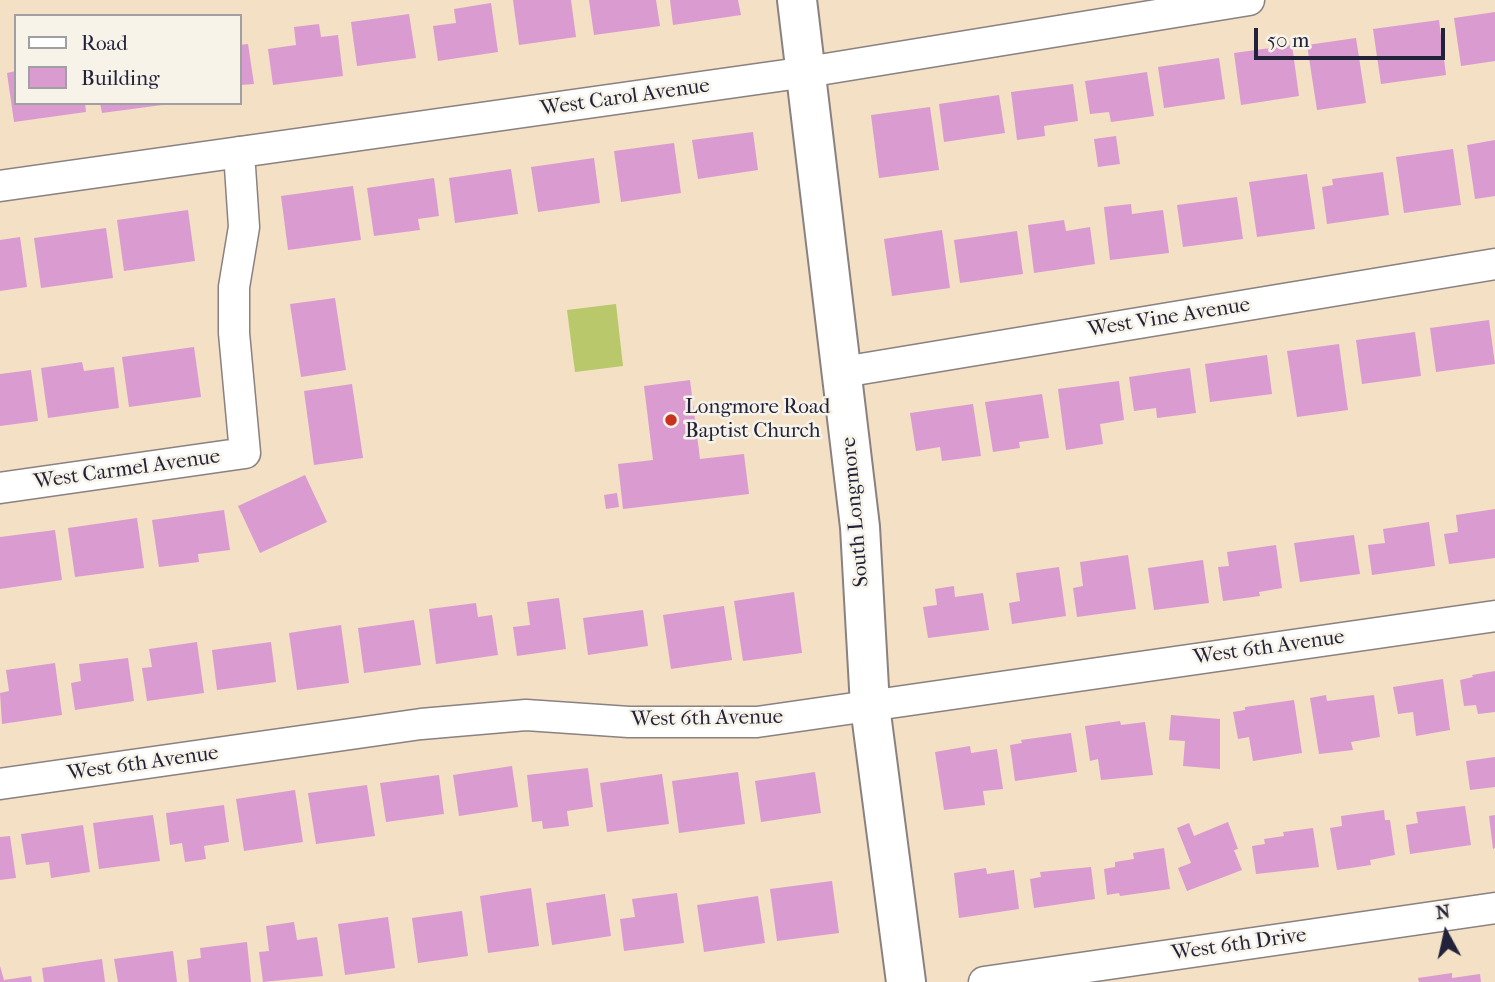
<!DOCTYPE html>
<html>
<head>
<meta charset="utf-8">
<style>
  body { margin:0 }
  #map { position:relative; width:1495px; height:982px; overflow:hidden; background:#f3e0c5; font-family:"IM FELL French Canon",serif }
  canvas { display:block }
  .legend { position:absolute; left:14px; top:14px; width:228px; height:91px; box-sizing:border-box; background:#f7f3e8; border:2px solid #a29fa3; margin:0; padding:9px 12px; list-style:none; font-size:21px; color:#22223b }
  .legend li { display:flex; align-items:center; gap:14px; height:35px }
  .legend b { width:35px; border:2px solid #a29fa3 }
  .north { position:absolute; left:1411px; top:898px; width:70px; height:70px; -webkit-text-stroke:5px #f7f3e8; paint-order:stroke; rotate:352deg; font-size:19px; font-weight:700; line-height:28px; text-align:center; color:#22223b }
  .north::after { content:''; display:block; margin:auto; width:24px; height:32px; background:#22223b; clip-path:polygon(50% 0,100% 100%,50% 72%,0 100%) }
  .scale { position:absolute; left:1254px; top:28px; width:191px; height:32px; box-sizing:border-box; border:4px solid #22223b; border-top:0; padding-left:9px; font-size:21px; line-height:24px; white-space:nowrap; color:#22223b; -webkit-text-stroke:5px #f7f3e8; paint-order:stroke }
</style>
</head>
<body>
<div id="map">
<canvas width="1495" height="982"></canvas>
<ul class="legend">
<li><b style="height:9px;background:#fff"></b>Road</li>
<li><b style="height:19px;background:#da9bd1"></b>Building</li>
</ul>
<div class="north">N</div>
<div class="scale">50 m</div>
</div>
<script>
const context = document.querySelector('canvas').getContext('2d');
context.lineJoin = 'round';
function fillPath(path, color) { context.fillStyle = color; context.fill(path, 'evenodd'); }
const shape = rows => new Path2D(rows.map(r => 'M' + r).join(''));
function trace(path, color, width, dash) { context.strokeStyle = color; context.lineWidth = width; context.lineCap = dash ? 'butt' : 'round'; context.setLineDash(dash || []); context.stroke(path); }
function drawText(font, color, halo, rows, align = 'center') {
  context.font = font + ' "IM FELL French Canon",serif'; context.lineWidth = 5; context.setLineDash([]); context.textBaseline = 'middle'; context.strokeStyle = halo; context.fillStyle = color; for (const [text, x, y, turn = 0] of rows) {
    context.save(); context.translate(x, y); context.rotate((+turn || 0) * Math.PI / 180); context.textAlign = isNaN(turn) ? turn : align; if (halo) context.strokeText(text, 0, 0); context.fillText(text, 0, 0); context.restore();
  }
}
fillPath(shape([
  [616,304,623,366,575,372,567,310]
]), '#b9c86a');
fillPath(shape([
  [513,0,571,0,576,37,519,45],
  [589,0,656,0,660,26,594,35],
  [670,0,738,0,741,15,673,25],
  [491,3,498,52,438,61,433,26,456,23,454,9],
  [1495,12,1495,61,1461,66,1454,18],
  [409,14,416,58,357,66,351,22],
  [1439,20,1446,75,1381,84,1373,29],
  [319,24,321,37,338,35,343,76,273,85,268,49,296,45,294,27],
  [1356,38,1366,103,1317,110,1307,45],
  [248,44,254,84,240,85,240,45],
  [1292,45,1299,96,1241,105,1234,53],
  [1219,58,1225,99,1164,108,1158,67],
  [16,71,16,103,85,103,86,112,14,122,7,73],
  [1147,72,1154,116,1111,122,1109,112,1090,114,1085,81],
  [1073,84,1078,121,1044,126,1045,136,1017,140,1011,92],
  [999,95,1005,133,944,142,939,104],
  [100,103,162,103,162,105,102,113],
  [930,107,939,170,879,178,871,115],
  [753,132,758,170,698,179,692,140],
  [1116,136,1120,164,1098,167,1094,139],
  [1495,140,1495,196,1475,199,1467,145],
  [674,143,681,193,621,202,614,151],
  [1453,149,1461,205,1404,213,1396,157],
  [594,158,600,203,538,212,531,167],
  [511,169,518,214,455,223,449,178],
  [1383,172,1389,215,1327,224,1322,187,1333,185,1332,179],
  [1307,174,1315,229,1257,237,1249,182],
  [434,178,439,216,418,219,420,230,374,236,367,188],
  [353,186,361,240,288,250,281,196],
  [1237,197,1243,239,1183,247,1177,205],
  [1131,204,1132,214,1163,210,1169,253,1110,260,1104,207],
  [188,210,195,261,124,271,117,220],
  [1064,220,1066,231,1090,227,1095,264,1034,273,1028,225],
  [106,228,113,278,41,288,34,238],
  [942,230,950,288,892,296,884,239],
  [1017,231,1023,274,960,283,954,240],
  [20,237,27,287,0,291,0,240],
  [335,298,346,370,301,377,290,304],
  [1489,320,1495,364,1436,372,1430,328],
  [1415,332,1421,376,1362,384,1356,340],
  [1339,344,1348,410,1297,417,1287,351],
  [194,347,201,397,129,407,122,357],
  [1267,355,1272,394,1210,402,1205,364],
  [82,362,84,371,114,367,119,408,48,418,41,368],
  [1190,368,1196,413,1157,418,1156,408,1134,411,1129,377],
  [31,370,38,421,0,426,0,374],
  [690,380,700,459,744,454,749,494,623,509,618,464,653,460,644,386],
  [1119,381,1124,420,1100,424,1103,444,1066,450,1058,389],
  [352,384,363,458,314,465,304,391],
  [1042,394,1049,438,1019,442,1020,448,993,452,985,402],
  [973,404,981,456,942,461,940,447,916,451,910,413],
  [305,475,327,522,260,553,238,506],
  [617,493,619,507,606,509,604,495],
  [1495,509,1495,558,1449,564,1444,534,1458,532,1456,515],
  [224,510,230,550,198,554,199,562,159,567,152,520],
  [137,518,144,568,75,577,68,528],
  [1429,522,1435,566,1372,575,1368,545,1385,543,1383,529],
  [55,530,62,580,0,589,0,537],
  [1354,535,1360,574,1300,582,1294,543],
  [1276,545,1282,588,1259,592,1260,596,1223,601,1218,567,1229,566,1227,552],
  [1128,555,1136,609,1077,617,1073,588,1083,586,1080,562],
  [1203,560,1209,603,1154,610,1148,568],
  [1059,567,1066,616,1012,624,1009,603,1020,601,1016,573],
  [954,586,955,597,983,593,989,630,928,638,923,607,937,605,935,589],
  [794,592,802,653,743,661,734,601],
  [559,598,566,649,517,656,513,627,530,625,527,602],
  [476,603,478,617,492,615,498,655,436,664,429,609],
  [724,606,732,660,671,669,663,615],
  [643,610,648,646,588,655,583,618],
  [414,620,421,665,364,673,358,628],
  [341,625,349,683,297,690,289,633],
  [197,642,204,693,147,701,142,668,152,667,149,649],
  [271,642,276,682,217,690,212,650],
  [128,658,134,701,75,710,71,683,81,681,79,664],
  [55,663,62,715,2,724,0,693,9,691,6,670],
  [1495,671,1495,712,1478,714,1476,705,1464,706,1460,680,1473,677,1472,675],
  [1443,679,1450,730,1416,736,1413,712,1398,714,1393,687],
  [1326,695,1327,701,1374,695,1380,737,1351,742,1353,750,1319,754,1310,698],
  [1294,700,1302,753,1253,761,1249,737,1238,739,1233,712,1245,710,1245,707],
  [1171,715,1220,719,1220,769,1183,766,1185,741,1169,740],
  [1120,721,1121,725,1145,722,1153,775,1101,780,1098,759,1090,761,1085,726],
  [1071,733,1077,772,1015,781,1010,745,1022,743,1021,740],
  [970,746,971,753,997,749,1003,789,983,791,985,805,944,810,935,752],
  [1495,757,1495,787,1470,790,1466,761],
  [512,766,518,807,459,816,453,775],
  [588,768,593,807,567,811,569,826,543,829,542,821,532,822,527,775],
  [738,772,745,824,679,833,672,781],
  [815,772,821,813,761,822,755,781],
  [662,774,669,824,607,832,600,783],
  [439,775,444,814,386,822,380,783],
  [367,785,375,836,316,844,308,793],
  [295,790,303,842,244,851,236,799],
  [224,805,229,842,204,846,206,859,185,862,182,843,170,845,166,813],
  [1465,806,1471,845,1410,854,1406,825,1418,823,1416,812],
  [1384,810,1385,820,1390,820,1395,855,1370,860,1371,865,1337,870,1330,828,1342,826,1341,816],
  [153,815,160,861,99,869,93,823],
  [1495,815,1495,848,1493,849,1489,816],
  [1228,822,1238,849,1234,850,1242,870,1187,891,1178,868,1191,863,1177,828,1189,823,1194,836],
  [83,825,90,872,51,878,49,862,26,865,21,834],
  [1313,828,1319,867,1256,874,1252,846,1265,844,1264,839,1284,836,1283,832],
  [10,836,16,878,0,880,0,837],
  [1164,848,1170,889,1120,896,1119,893,1107,895,1104,869,1115,867,1115,862,1134,859,1133,853],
  [1091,867,1095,899,1034,908,1030,879,1041,877,1040,872],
  [986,868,987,874,1014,870,1019,909,959,918,954,873],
  [832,881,839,933,777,941,770,889],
  [531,888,539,946,488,953,480,896],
  [677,893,684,943,624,951,620,919,635,917,632,899],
  [605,894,611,936,552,945,546,903],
  [758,896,765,943,704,952,697,905],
  [462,911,468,956,418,963,412,918],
  [388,917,395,968,345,975,338,924],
  [294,922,297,940,317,937,323,976,263,982,259,952,269,951,266,926],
  [247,942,251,982,189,982,187,960,201,958,200,948],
  [173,951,177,982,118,982,114,959],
  [102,959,105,982,44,982,42,968],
  [0,966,4,980,31,976,32,982,0,982],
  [1452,973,1452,978,1480,974,1481,982,1419,982,1418,978]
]), '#da9bd1');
const minor = shape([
  [0,186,807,72,1249,0],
  [843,372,1495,264],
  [0,488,245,453,234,333,234,287,244,227,239,152],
  [0,784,421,724,526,715,629,722,757,722,1495,616],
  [984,982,1495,908]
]);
const tertiary = shape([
  [797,0,860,527,870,706,906,982]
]);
trace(minor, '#8a8180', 33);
trace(tertiary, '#8a8180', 42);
trace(minor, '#fff', 30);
trace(tertiary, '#fff', 38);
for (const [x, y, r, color] of [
  [671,420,7,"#c8321e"]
]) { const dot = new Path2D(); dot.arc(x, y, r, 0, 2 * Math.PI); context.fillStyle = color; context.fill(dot); trace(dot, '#f7f3e8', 2.5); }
drawText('21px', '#22223b', '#f7f3e8', [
  ["West Carol Avenue",625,98,-8],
  ["West Vine Avenue",1169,318,-9],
  ["West Carmel Avenue",127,470,-8],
  ["South Longmore",856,512,-95],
  ["West 6th Avenue",1269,648,-8],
  ["West 6th Avenue",707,719,-1],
  ["West 6th Avenue",143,764,-8],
  ["West 6th Drive",1239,945,-8]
]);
drawText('21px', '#22223b', '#f7f3e8', [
  ["Longmore Road",685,408],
  ["Baptist Church",685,432]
], 'left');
</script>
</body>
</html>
